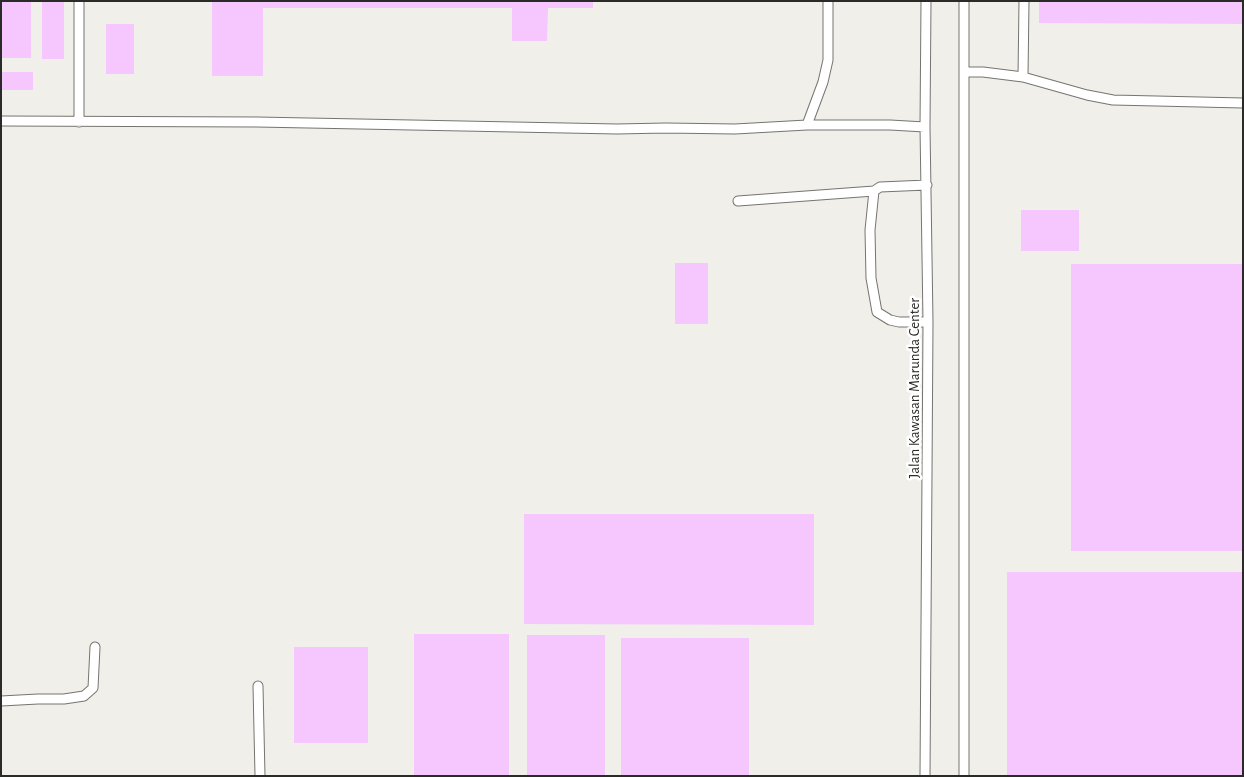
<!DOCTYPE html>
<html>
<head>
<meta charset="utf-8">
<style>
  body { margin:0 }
  #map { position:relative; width:1244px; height:777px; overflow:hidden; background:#f0efea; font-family:"Alegreya Sans",sans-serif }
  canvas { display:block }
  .frame { position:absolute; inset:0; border:2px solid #2a2a28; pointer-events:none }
</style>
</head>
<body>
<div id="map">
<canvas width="1244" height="777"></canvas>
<div class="frame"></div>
</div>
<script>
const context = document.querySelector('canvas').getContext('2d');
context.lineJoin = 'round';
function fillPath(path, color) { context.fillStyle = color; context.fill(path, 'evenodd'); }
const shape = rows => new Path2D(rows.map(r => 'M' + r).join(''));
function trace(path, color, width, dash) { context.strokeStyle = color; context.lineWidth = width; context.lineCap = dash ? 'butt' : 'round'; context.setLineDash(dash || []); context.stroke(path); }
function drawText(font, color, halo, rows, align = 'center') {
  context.font = font + ' "Alegreya Sans",sans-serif'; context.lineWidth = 5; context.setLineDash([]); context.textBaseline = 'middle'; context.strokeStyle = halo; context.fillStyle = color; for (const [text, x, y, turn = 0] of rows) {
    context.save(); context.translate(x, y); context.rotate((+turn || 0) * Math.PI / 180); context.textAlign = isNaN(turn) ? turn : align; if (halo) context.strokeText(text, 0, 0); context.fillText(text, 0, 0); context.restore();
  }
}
fillPath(shape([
  [2,1,31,1,31,58,1,58],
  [42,1,64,1,64,59,42,59],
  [212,1,593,1,593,8,548,8,547,41,512,41,512,8,263,8,263,76,212,76],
  [1039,1,1243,1,1243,24,1039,23],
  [106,24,134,24,134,74,106,74],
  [1,72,33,72,33,90,1,90],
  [1021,210,1079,210,1079,251,1021,251],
  [675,263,708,263,708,324,675,324],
  [1071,264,1243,264,1243,551,1071,551],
  [524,514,814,514,814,625,524,624],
  [1007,572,1243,572,1243,776,1007,776],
  [414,634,509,634,509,776,414,776],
  [527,635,605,635,605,776,527,776],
  [621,638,749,638,749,776,621,776],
  [294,647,368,647,368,743,294,743]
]), '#f6c7ff');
const service = shape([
  [79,1,79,122],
  [964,72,983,72,1023,77,1087,95,1113,100,1243,103],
  [1023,77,1024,1],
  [1,121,257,122,617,129,666,128,735,129,807,125,890,125,925,127],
  [807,125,823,82,828,60,828,1],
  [927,185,880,187,874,191,870,230,871,278,877,312,890,320,899,322,928,322],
  [738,201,874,191],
  [258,686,260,776],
  [1,701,38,699,64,699,84,696,93,688,95,647],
  [925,776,928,322,925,127,926,1],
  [964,776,964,1]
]);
trace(service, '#757470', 11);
trace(service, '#fff', 9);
drawText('15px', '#2a2a28', '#fff', [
  ["Jalan Kawasan Marunda Center",914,388,-90]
]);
</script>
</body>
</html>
